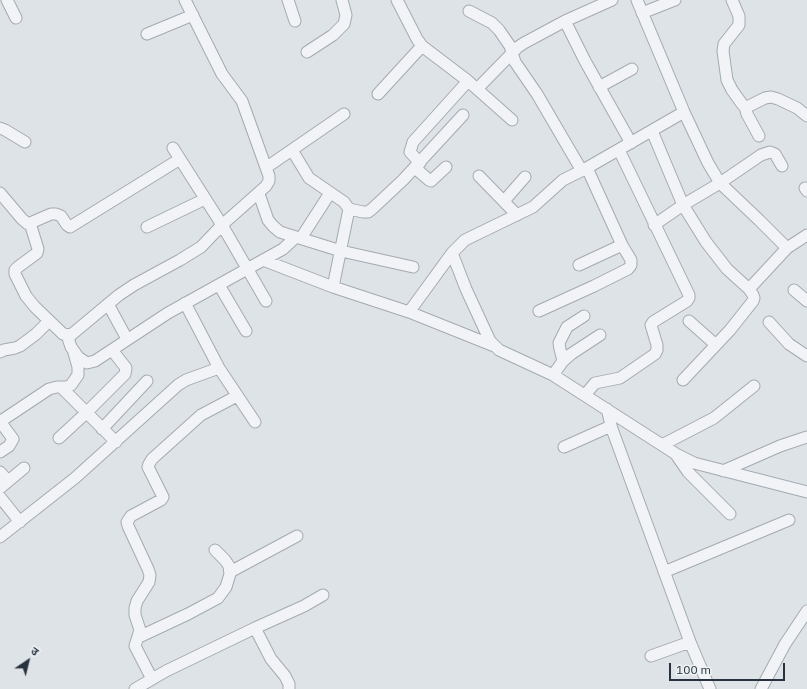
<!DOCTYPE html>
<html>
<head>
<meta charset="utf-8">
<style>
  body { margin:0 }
  #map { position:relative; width:807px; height:689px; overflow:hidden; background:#dee3e7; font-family:"IBM Plex Sans","Noto Sans Devanagari",sans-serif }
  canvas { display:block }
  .north { position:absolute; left:8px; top:641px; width:40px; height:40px; -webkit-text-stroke:3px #edf2f5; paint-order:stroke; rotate:35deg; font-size:11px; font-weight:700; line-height:16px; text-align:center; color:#28323e }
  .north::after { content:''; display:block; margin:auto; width:14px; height:18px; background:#28323e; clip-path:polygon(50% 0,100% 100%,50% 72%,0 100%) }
  .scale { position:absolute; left:669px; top:663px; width:116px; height:18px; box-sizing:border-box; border:2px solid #28323e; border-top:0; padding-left:5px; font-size:12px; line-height:14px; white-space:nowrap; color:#28323e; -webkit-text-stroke:3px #edf2f5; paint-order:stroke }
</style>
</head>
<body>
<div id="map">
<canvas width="807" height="689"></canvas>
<div class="north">उ</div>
<div class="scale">100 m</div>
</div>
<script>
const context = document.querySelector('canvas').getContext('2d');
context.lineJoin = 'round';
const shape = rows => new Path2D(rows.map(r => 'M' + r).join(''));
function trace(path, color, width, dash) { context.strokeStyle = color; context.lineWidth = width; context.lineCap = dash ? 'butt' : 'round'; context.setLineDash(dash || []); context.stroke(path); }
const minor = shape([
  [7,0,16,18],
  [288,0,295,21],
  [397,0,417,39,422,46,468,81,512,120],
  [637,0,684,112,708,163,720,183,759,220,787,248],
  [732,0,739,16,739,25,724,44,723,51,727,80,732,90,742,104,745,107,749,106,765,98,771,97,778,99,797,108,807,116],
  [469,11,492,23,499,30,510,46,515,62,537,94,582,171],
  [642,13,675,0],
  [565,21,585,61,631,143],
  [147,34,193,15],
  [307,52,333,35,344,24,346,15,342,0],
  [599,87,632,69],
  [477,89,518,47,524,43,565,21,612,0],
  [378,94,422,46],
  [745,107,747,114,759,136],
  [0,128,5,130,25,142],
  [652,131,683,205,706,242,727,269,749,289,753,295,754,298,753,301,730,330,683,380],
  [173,148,222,225,266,301],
  [292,150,309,178,344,202,349,209,333,287],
  [420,163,410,152,413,142,468,81],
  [267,167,344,114],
  [415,168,429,180,431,181,446,167],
  [479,176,517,215],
  [805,188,807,191],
  [0,193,22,219,28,224,51,214,56,214,61,216,67,225,70,227,180,159],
  [259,194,268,220,273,226,280,232,341,251,413,267],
  [504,201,525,177],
  [349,209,363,212,368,212,372,209,403,180,463,115],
  [30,223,38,249,37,253,18,267,15,270,15,274,26,296,35,307,63,334,71,335,119,295,134,285,180,260,201,247,222,225,266,186,269,181,269,176,242,101,222,74,185,0],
  [654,225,683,205,720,183,761,155,770,152,775,154,782,166],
  [147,227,205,199],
  [301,238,330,193],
  [452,253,466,289,490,341,499,350,553,375,676,454,694,463,807,492],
  [263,260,333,287,409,312,494,346],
  [579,265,622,245],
  [219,285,246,331],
  [749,289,787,248,807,235],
  [794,290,807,301],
  [185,303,219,368,255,422],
  [108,304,127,339],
  [539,311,594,286,628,269,631,265,631,260,622,245,587,168],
  [409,312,452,253,465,240,533,207,563,180,585,169,684,112],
  [689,321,716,345],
  [769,322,789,344,807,356],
  [67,335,71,347,78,357,87,363,95,361,168,313,283,249,296,237],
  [0,352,4,350,15,348,20,346,36,334,49,321],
  [563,361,560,349,559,343,567,327,584,316],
  [553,375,563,361,571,354,600,335],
  [61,387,116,442],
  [585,395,595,383,620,378,655,354,657,350,657,345,651,325,653,322,687,301,689,298,689,295,619,150],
  [607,409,612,429,690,642,710,689],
  [102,429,147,381],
  [59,438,86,413,125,374,126,368,112,350],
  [662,445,714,418,754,386],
  [564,447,611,426],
  [0,452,9,446,13,439,2,424,4,419,49,389,57,387,66,387,71,385,78,375,78,367,74,353],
  [677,456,688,472,730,514],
  [723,471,780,446,807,437],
  [0,472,8,481],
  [0,488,24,468],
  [0,497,20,522],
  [0,537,75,478,178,385,186,380,219,368],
  [230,572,297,536],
  [664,572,789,520],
  [255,628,271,659,285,676,289,684,289,689],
  [139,637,188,614,218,598,226,587,230,574,229,566,225,560,215,550],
  [651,656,690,642],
  [152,679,135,646,140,630,135,615,135,608,137,601,149,582,150,575,148,569,128,526,127,522,131,516,161,500,163,497,148,467,149,464,152,459,201,415,237,396],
  [135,689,166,671,255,628,304,606,323,595],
  [761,689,785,644,807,611]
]);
trace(minor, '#a4aab1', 13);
trace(minor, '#f1f3f6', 11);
</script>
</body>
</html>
